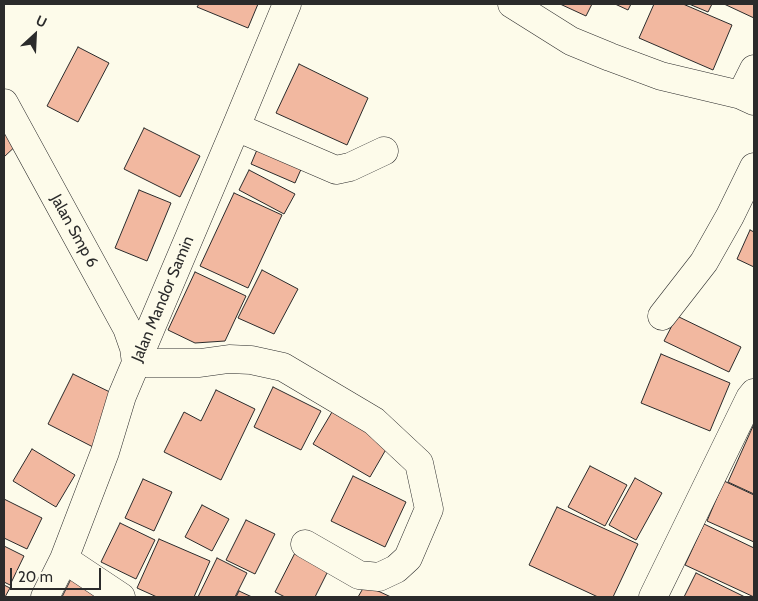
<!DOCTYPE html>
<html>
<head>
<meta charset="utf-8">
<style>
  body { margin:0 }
  #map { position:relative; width:758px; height:601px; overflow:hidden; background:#fdfbea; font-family:Cabin,sans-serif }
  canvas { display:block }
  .frame { position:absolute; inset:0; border:5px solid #2b2b2b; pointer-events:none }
  .north { position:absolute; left:10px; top:10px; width:50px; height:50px; -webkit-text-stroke:4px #fdfbea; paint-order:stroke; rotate:25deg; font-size:14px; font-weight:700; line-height:20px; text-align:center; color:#2b2b2b }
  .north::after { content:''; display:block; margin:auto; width:18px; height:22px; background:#2b2b2b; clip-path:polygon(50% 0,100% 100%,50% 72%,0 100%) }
  .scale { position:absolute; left:10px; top:568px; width:91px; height:22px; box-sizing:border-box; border:2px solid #2b2b2b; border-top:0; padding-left:6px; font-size:15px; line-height:18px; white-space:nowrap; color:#2b2b2b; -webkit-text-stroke:4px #fdfbea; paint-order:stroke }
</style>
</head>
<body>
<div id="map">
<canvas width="758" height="601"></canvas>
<div class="frame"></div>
<div class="north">U</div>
<div class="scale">20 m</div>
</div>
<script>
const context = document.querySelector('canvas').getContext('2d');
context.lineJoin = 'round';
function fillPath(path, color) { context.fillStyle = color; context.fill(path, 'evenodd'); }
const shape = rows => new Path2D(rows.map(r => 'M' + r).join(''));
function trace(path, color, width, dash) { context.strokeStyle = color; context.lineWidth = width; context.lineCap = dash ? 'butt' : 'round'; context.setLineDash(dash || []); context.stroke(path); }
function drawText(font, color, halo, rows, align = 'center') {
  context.font = font + ' Cabin,sans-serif'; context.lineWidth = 4; context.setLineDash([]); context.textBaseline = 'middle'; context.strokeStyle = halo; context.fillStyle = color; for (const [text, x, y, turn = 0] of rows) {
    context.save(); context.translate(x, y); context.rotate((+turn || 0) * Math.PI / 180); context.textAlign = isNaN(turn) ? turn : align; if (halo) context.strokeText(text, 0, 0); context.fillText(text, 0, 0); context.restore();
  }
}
const building = shape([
  [199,4,258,4,248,28,197,7,199,4],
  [560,4,592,4,586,16,560,4],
  [615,4,631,4,628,10,615,4],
  [654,4,683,4,732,25,713,70,639,38,654,4],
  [689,4,712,4,708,12,689,4],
  [724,4,754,4,754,18,724,4],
  [78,47,109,63,78,122,47,106,78,47],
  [299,64,368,98,347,145,276,113,299,64],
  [4,120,22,140,4,157,4,120],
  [144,128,200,156,180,197,124,169,144,128],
  [259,145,302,167,295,183,251,164,259,145],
  [249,170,295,194,284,214,239,190,249,170],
  [139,190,171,203,147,261,115,248,139,190],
  [234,193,282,215,248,288,200,266,234,193],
  [750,230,754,232,754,267,737,259,750,230],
  [262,270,298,289,274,334,238,318,262,270],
  [195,272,246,296,225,341,195,343,168,330,195,272],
  [677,316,741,347,729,372,664,341,677,316],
  [661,354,730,383,710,431,641,403,661,354],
  [73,374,120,397,95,448,48,424,73,374],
  [273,387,321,411,301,450,254,427,273,387],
  [216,390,255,409,221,480,164,452,184,412,201,421,216,390],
  [335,407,392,439,370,477,313,444,335,407],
  [754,424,754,494,728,482,754,424],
  [32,449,75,475,56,507,13,481,32,449],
  [590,466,627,485,605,526,568,507,590,466],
  [353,476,406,502,385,547,331,521,353,476],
  [635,478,662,493,636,540,609,525,635,478],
  [143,479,172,492,154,531,125,518,143,479],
  [724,481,754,495,754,542,707,521,724,481],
  [4,499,42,518,27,549,4,538,4,499],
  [202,505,229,519,212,551,185,537,202,505],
  [557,507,638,544,613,597,598,597,529,565,557,507],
  [246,520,275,534,255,574,226,560,246,520],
  [120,523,155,540,136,579,101,562,120,523],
  [704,524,754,548,754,597,685,565,704,524],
  [159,539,210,561,194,597,157,597,137,588,159,539],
  [4,546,24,556,10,585,4,582,4,546],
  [298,547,332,563,315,597,285,597,275,592,298,547],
  [217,558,247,573,235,597,198,597,217,558],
  [696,573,745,597,684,597,696,573],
  [72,577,111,597,62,597,72,577],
  [4,585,10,588,5,597,4,597,4,585],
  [365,585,391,597,358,597,365,585],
  [239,591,252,597,236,597,239,591]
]);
fillPath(building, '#f2b8a0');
trace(building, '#2b2b2b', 1);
const minor = shape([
  [512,4,571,41,610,57,661,76,741,95,754,101],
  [741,95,754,69],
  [4,103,127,328,134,348,136,363],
  [236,127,336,170,350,167,384,151],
  [662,316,704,262,730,216,754,167],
  [136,363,200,363,229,359,251,360,283,367,374,421,419,463,429,509,408,558,396,569,379,577,359,575,305,544],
  [64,559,121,597],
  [45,597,64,559,105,452,122,396,136,363,236,127,287,4],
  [653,597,750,398,754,393]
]);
trace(minor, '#2b2b2b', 29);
trace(minor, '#fdfbea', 28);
drawText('16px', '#2b2b2b', '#fdfbea', [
  ["Jalan Smp 6",74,231,61],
  ["Jalan Mandor Samin",163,299,-67]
]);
</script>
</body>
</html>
